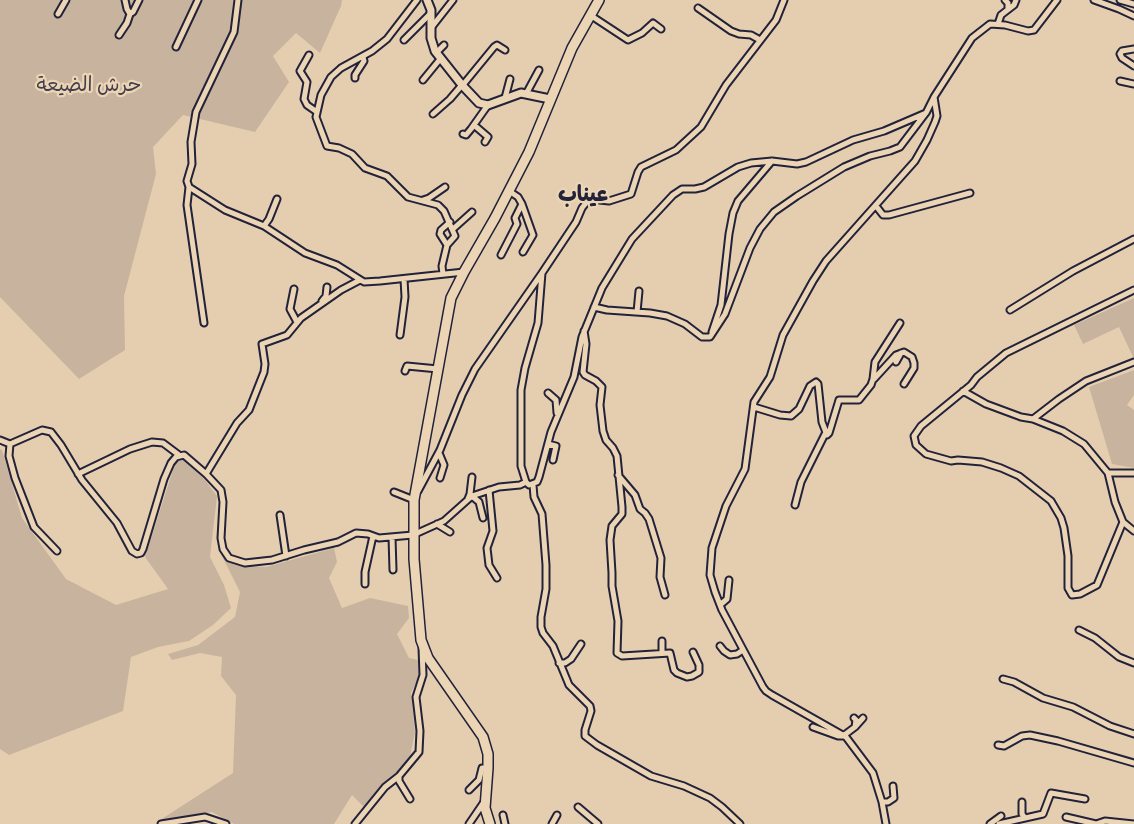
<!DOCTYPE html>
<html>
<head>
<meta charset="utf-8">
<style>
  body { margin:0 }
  canvas { display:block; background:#e4ceaf }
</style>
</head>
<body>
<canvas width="1134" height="824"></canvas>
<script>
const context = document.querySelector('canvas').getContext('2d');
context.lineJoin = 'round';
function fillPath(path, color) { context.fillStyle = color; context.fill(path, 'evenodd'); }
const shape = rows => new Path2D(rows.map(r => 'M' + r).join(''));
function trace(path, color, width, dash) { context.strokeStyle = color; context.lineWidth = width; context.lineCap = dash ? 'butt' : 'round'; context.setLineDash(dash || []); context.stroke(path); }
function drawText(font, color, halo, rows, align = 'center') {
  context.font = font + ' Dekko,"Playpen Sans Arabic",sans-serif'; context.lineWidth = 4.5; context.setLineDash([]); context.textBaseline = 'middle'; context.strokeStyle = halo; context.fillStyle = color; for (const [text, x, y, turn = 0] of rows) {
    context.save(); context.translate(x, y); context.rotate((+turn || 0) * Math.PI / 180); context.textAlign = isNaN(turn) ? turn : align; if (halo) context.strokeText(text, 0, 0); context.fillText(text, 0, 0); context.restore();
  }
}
fillPath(shape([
  [0,0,342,0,341,6,320,53,296,33,273,56,289,82,255,132,183,115,153,147,156,174,124,296,125,350,79,379,0,297],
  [1134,298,1134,357,1133,357,1119,327,1083,344,1074,325],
  [1134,370,1134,395,1127,405,1134,410,1134,468,1112,464,1089,387],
  [0,449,2,450,22,518,66,579,116,605,168,589,145,557,175,464,182,459,205,480,217,496,210,557,224,585,231,608,213,625,189,641,158,647,131,657,123,711,9,755,0,749],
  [334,548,337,562,329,578,342,608,370,598,408,606,409,618,397,634,409,658,418,660,419,677,411,693,415,732,410,757,365,808,352,795,334,824,234,824,212,812,157,822,233,773,236,695,221,676,222,657,200,653,172,660,168,654,198,645,235,617,240,592,221,554,235,565,266,567]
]), '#c8b49e');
const minor = shape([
  [125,0,127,9,130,14,133,12,139,0],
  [238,0,234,32,196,112,191,142,192,164,187,181,189,187,225,210,264,226,305,253,337,265,364,282,380,281,464,272],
  [417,0,387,39,372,51,341,68,331,77,321,95,316,117,327,146,339,148,352,154,365,168,387,176,408,197,438,205,444,211,455,236,447,245,442,266,443,274],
  [1005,0,1008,3,1008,9],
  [1094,0,1119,9,1134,16],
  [1120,0,1134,4],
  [698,8,731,31,739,34,751,35,760,40],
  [58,14,66,0],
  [590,15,628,40,642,33,653,23,661,29],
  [998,24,1001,15,1014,5,1016,0],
  [431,28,453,0],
  [119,35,127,23,130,14],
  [404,40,431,13],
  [176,47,198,0],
  [1134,49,1122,51,1120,54,1122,58,1134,66],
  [436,53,444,45],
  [309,55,300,71,307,82,304,99,307,105,317,112],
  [355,78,355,75,364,61,363,57],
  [423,80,441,58],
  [1120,81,1134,84],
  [462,86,494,47,497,45,505,50],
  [526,94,539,70],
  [505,98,510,79],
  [433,114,450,99,462,85],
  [474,125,488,137,485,142],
  [463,134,466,135,471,129,488,105],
  [189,187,187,205,204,323],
  [423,200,429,198,445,187],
  [522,204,533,235,523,252],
  [876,206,883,215,889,215,970,193],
  [264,226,269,219,277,199],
  [453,229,472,212],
  [447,245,440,234,441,230,450,222],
  [501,255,517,224,515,218,522,204,518,197,509,191],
  [542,273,576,222,582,208,589,199,609,201,631,194,638,172,641,167,676,150,701,127,726,85,776,20,784,0],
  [294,289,290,309,297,322],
  [322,301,326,296,327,287],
  [594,307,607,310,650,313,667,316,685,324,702,337,710,337,725,314,750,248,760,229,774,212,797,196,844,167,870,156,890,151,900,147,925,114],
  [1010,310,1073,271,1134,239],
  [637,312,639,291],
  [584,331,586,344,583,372,585,375,596,381,602,387,600,405,603,431,606,440,613,448,617,456,622,507,622,514,612,526,610,540,612,573,612,586,618,621,617,653,622,656,670,653,674,670,677,673,687,677,692,676,699,672,699,665,693,652],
  [712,332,721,305,729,234,733,213,738,201,772,161],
  [400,335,405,297,404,279],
  [896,362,901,353],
  [405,371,407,366,438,369],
  [874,379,896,355,904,352,912,357,914,363,914,368,904,384],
  [963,391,986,404,1021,417,1033,419,1063,431,1084,444,1108,473,1115,502,1123,522,1134,531],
  [548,393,556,400,557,413],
  [754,407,780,415,791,416,799,409,810,386,816,382,818,384,822,422,827,435,829,433,839,400,859,400,871,385,873,379,875,362,900,323],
  [1033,419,1059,399,1086,381,1134,362],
  [0,440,10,444,42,430,51,432,61,445,82,480,117,523,132,551,137,554,141,553,143,549,164,479,171,463,176,457,184,455,206,474,221,490,223,502,221,538,223,549,229,558,245,563,272,560,304,550,338,542,356,533,368,534,379,538,413,535,444,521,472,496,499,487,520,485,526,482],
  [10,444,9,456,15,478,34,527,57,551],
  [548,444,556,446,553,460],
  [439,453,444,465,440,478],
  [1108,473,1134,473],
  [78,474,130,449,152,442,163,443,179,455],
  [206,474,237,423,249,410,264,372,265,364,262,344,287,335,301,318,341,290,360,280],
  [618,475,635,495,640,509,645,513,649,519,661,558,660,577,665,595],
  [533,485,534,497,542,514,546,565,546,589,541,617,541,627,543,633,553,646,569,685,590,706,591,711,585,730,585,736,597,745,651,776,684,786,710,798,722,807,740,824],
  [489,490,493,531,487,548,489,565,497,578],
  [418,491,440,450,462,395,475,369,542,273,538,323,525,368,521,390,521,466,526,482,529,485,537,482,539,477,551,432,574,377,582,337,602,288,632,239,673,195,682,189,695,189,704,187,738,167,751,163,772,161,797,164,806,162,853,140,884,131,926,113,934,97],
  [394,492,414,500],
  [472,496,479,502,483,518],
  [468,499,470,494,472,477],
  [795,505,801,482,825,434],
  [280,515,286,556],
  [1123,522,1097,585,1080,594,1072,595,1068,588,1068,556,1064,528,1061,518,1051,501,1019,476,1001,468,982,462,958,460,951,461,926,454,916,445,914,436,921,426,971,385,977,377,1006,353,1134,290],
  [437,524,450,532],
  [392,537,393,570],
  [365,584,365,572,373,536],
  [720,605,727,599,729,580],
  [1079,630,1095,638,1119,657,1134,663],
  [720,646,724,651,730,655,737,654,743,650],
  [662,652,662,641],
  [559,663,565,663,571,659,581,644],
  [1003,679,1014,682,1043,698,1073,707,1110,726,1134,734],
  [813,727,838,736,843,736,855,727,856,720,854,718],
  [855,727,863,718],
  [998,745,1004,746,1022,736,1030,735,1058,741,1134,763],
  [399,776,399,781,410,799],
  [469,790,479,780,482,768,488,768],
  [882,802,888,802,894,798,893,786],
  [1022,802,1022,814,1025,818],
  [578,807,598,824],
  [503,815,505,824],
  [1066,817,1096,824,1105,821,1134,824],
  [161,824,205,817,226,824],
  [355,824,385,787,399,776,419,752,420,731,416,697,423,675,422,648],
  [469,824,484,802],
  [552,824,557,815],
  [886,824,882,802,873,773,846,737,772,695,766,691,763,687,722,610,715,592,710,575,712,548,726,506,745,469,754,402,770,377,783,335,813,281,826,261,915,161,927,140,935,122,937,116,934,97,972,38,990,24,1005,25,1028,31,1034,30,1057,0],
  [990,824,1001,816],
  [999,824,1043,814,1051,793,1085,799]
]);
const tertiary = shape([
  [427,0,431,10,431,38,435,51,462,85,479,103,488,105,521,93,550,99]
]);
const primary = shape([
  [490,824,485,808,488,768,488,754,483,737,428,658,421,640,414,559,414,500,451,298,464,272,495,218,529,152,572,48,599,0]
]);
trace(minor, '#22223b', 9);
trace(tertiary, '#22223b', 11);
trace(primary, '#22223b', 12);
trace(minor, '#ecd5b4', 5);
trace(tertiary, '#ecd5b4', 7);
trace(primary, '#ecd5b4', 9);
drawText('20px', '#433f4f', '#ecd5b4', [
  ["حرش الضيعة",89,88]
]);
drawText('bold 22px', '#22223b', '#ecd5b4', [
  ["عيناب",583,198]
]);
</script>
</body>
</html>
